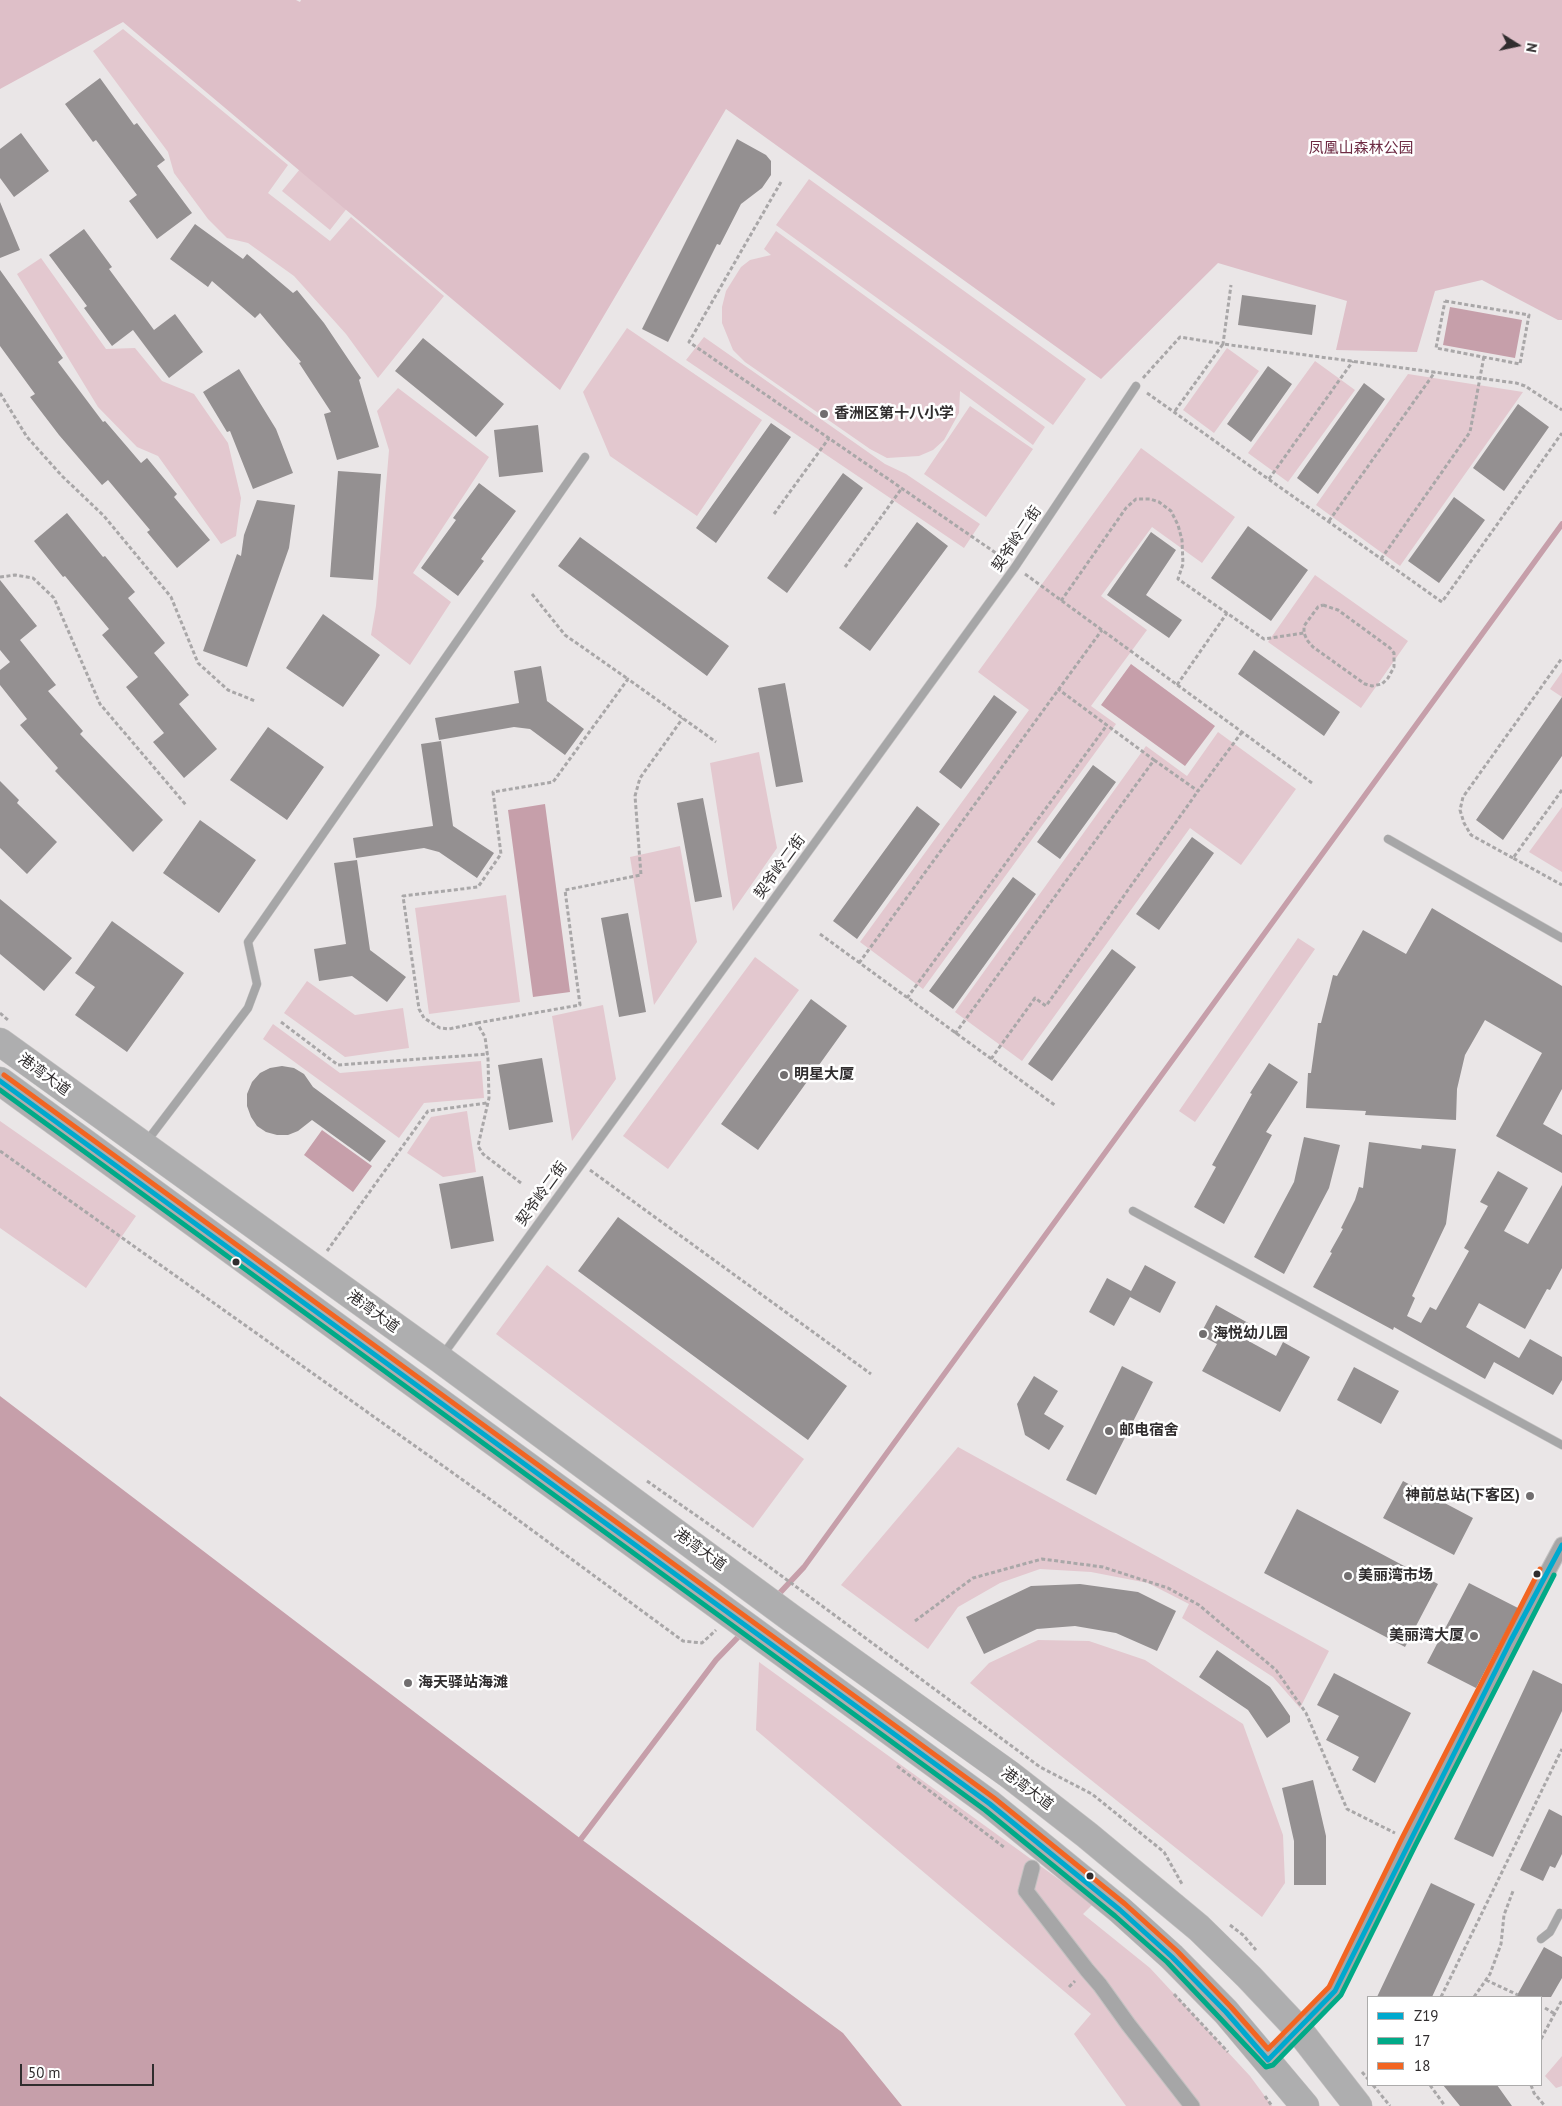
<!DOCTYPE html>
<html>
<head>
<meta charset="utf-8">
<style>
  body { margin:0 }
  #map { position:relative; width:1562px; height:2106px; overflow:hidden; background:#eae6e7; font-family:"PT Sans",sans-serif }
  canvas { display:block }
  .legend { position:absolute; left:1367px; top:1996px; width:175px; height:90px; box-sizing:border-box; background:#fff; border:1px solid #acabab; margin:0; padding:6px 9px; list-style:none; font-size:15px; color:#302d2e }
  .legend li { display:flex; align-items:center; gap:10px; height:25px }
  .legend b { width:25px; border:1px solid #acabab }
  .north { position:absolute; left:1492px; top:20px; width:50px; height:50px; -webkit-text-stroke:4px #fff; paint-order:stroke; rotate:100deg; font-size:14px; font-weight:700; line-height:20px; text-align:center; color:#302d2e }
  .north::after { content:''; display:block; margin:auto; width:18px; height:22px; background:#302d2e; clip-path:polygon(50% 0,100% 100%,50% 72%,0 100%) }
  .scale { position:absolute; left:20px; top:2064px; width:134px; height:22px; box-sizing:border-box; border:2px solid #302d2e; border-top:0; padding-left:6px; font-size:15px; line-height:18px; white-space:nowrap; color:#302d2e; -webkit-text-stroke:4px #fff; paint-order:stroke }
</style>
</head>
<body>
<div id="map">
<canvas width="1562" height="2106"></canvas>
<ul class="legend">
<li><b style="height:6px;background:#00a9ce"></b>Z19</li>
<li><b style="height:6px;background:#0a8"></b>17</li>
<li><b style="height:6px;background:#f26522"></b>18</li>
</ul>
<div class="north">N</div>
<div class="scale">50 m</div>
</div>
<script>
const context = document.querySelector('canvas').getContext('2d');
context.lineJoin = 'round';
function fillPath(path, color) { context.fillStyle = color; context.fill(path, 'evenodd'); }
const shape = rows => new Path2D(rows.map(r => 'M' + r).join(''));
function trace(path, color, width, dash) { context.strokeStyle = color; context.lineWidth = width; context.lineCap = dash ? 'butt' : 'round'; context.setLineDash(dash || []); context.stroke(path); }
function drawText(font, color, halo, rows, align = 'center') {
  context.font = font + ' "PT Sans","Noto Sans SC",sans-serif'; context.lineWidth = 5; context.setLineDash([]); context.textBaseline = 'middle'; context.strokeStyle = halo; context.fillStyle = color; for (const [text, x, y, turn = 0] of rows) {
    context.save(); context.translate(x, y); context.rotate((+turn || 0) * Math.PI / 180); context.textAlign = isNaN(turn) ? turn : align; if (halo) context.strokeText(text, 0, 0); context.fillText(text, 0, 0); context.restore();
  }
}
fillPath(shape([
  [123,29,288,165,268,193,330,241,351,217,444,296,378,378,346,334,294,276,248,243,227,238,208,219,174,173,168,152,93,51],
  [300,169,348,207,330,230,282,191],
  [809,179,1086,379,1053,425,776,225],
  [776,231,1045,427,1033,445,960,391,959,413,944,440,933,450,919,456,887,458,870,449,745,362,733,350,722,323,722,307,726,291,741,267,750,260,771,255,764,249],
  [41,258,106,349,135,348,162,381,194,394,228,443,241,498,236,536,221,544,158,456,137,447,98,407,17,274],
  [627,328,762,420,697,516,610,456,583,392],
  [704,337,885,464,906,474,980,524,964,548,686,360],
  [1227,348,1259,371,1214,433,1183,410],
  [1315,361,1355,390,1288,482,1248,453],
  [1408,374,1523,392,1400,566,1316,505],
  [398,388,489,457,413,573,451,602,410,665,371,635,376,606,389,450,377,411],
  [970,406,1033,449,986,517,924,474],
  [1141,448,1235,517,1202,563,1152,527,1101,596,1147,630,1091,706,1116,724,923,989,860,942,1029,710,978,672],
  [1315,575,1408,641,1361,708,1268,642],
  [1562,672,1562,697,1550,689],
  [1218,732,1296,789,1241,865,1190,828,1022,1061,955,1012,1146,746,1187,776],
  [759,752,777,848,733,911,710,763],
  [1562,807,1562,872,1529,852],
  [680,846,697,942,654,1005,630,857],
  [506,895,520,1002,429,1014,415,908],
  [1298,938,1315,949,1195,1122,1179,1111],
  [755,957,799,990,668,1169,623,1136],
  [307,981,355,1015,403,1008,409,1048,345,1057,284,1013],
  [603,1005,616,1079,572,1141,552,1016],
  [273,1024,340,1073,481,1061,484,1098,424,1103,399,1138,263,1039],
  [467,1111,476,1172,443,1177,407,1153,431,1117],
  [0,1121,136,1216,86,1288,0,1228],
  [547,1265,804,1459,753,1528,496,1334],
  [958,1447,1329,1651,1300,1708,1273,1677,1182,1618,1189,1604,1148,1583,1091,1572,1040,1569,1000,1583,958,1607,928,1649,841,1585],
  [1038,1640,1089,1641,1145,1660,1243,1724,1283,1835,1285,1883,1262,1917,970,1683,989,1663],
  [759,1662,1093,1904,1083,1914,1150,1968,1250,2076,1272,2106,1126,2106,1074,2034,1091,2014,756,1730],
  [1562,2056,1562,2086,1556,2088,1545,2076]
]), '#e3c8cf');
fillPath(shape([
  [0,0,296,0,300,2,301,0,1562,0,1562,320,1558,320,1482,280,1435,291,1417,352,1336,350,1347,301,1218,263,1101,379,726,109,560,390,123,22,0,89]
]), '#debfc8');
fillPath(shape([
  [1450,307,1522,320,1515,358,1443,345],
  [1131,664,1215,726,1185,766,1101,705],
  [545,804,570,992,533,997,508,810],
  [322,1130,372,1166,353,1192,304,1155],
  [0,1396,581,1839,843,2033,902,2106,0,2106]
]), '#c69faa');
trace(shape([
  [776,1597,804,1567,1562,524],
  [581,1839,716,1660,742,1633]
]), '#c69faa', 5.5);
fillPath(shape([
  [100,78,134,125,137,123,165,160,157,166,192,213,157,239,129,201,137,195,96,140,93,142,65,104],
  [21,133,49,171,14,197,0,178,0,149],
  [737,139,766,155,771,161,771,175,762,188,741,204,720,245,717,244,668,342,642,329],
  [0,202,20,250,0,258],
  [195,224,243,259,247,254,293,293,297,290,324,323,361,378,359,380,379,447,337,460,324,414,331,412,299,363,301,362,260,313,255,318,212,281,208,287,170,259],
  [84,229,112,267,109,269,154,330,175,314,203,352,169,378,133,330,112,346,84,308,87,306,49,255],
  [0,270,63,358,58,362,103,422,105,421,141,463,147,458,177,494,174,497,210,540,177,568,147,532,150,530,108,480,102,485,59,435,30,397,35,394,0,346],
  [1242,295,1316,305,1312,335,1238,325],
  [423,338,504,404,476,437,395,371],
  [1268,366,1292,384,1251,442,1227,424],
  [239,369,276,429,293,473,253,489,230,431,227,432,203,392],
  [1364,383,1385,399,1318,494,1297,478],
  [1518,404,1549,427,1504,491,1473,468],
  [771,423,791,437,716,543,696,528],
  [538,425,543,472,499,477,494,430],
  [338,471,381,474,373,580,330,577],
  [843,473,863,488,787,593,767,578],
  [479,483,516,511,481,559,484,561,458,596,421,568,456,520,453,518],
  [1454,497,1485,520,1439,583,1408,561],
  [257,500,295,505,289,548,247,667,203,651,237,554,241,556,244,535],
  [67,513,103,557,105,556,135,592,128,598,165,643,154,653,189,695,179,704,217,749,184,778,153,742,164,733,126,687,138,677,102,635,109,629,65,576,63,577,34,541],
  [917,522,948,546,870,651,839,628],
  [1248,526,1308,570,1271,621,1211,578],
  [1151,532,1176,550,1146,595,1182,620,1169,638,1107,595],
  [580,537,729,646,707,676,558,566],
  [0,580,37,626,20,640,56,685,48,691,83,731,80,734,163,820,133,852,55,771,58,768,20,725,27,719,0,685,0,670,10,662,0,650],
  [323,614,380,655,343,707,286,668],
  [1254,650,1340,712,1324,736,1238,674],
  [541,666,547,701,584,729,565,755,530,729,514,727,439,740,435,718,519,703,514,671],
  [785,683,803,782,776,787,758,688],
  [994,695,1017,712,961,789,939,772],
  [1562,697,1562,756,1503,840,1476,820],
  [268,727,324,767,287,820,230,780],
  [441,741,453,826,494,853,477,878,439,852,424,848,356,858,353,838,433,826,421,744],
  [1093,765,1116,782,1060,859,1037,842],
  [0,781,19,800,17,803,57,842,27,874,0,848],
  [703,798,722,897,695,902,677,803],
  [917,806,940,824,857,939,833,921],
  [200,820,256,860,219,913,163,873],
  [1192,837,1214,853,1159,930,1136,914],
  [357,860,370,950,406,977,387,1002,352,976,319,981,314,949,346,944,334,863],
  [1013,877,1036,894,953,1009,929,991],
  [0,899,72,958,44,991,0,954],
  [1432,908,1562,986,1562,1089,1543,1124,1562,1135,1562,1173,1496,1136,1542,1053,1485,1020,1465,1055,1457,1089,1456,1120,1365,1115,1366,1111,1306,1108,1308,1073,1311,1073,1318,1023,1321,1023,1333,975,1337,976,1363,930,1406,954],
  [628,913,646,1012,619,1017,601,918],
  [112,921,184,973,127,1052,75,1015,95,987,75,973],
  [1112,949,1136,967,1052,1081,1028,1064],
  [811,999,847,1026,758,1150,721,1124],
  [542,1058,553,1122,509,1130,498,1065],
  [1269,1063,1298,1082,1266,1132,1272,1135,1224,1224,1194,1207,1216,1167,1212,1165,1252,1094,1250,1093],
  [282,1066,294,1068,304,1074,313,1087,386,1141,370,1162,312,1120,298,1131,288,1135,277,1135,266,1132,257,1126,251,1117,247,1106,247,1094,252,1082,260,1073,270,1068],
  [1304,1137,1340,1145,1329,1188,1284,1274,1254,1257,1294,1182],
  [1369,1142,1421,1149,1422,1145,1456,1149,1446,1224,1412,1296,1415,1298,1407,1316,1421,1323,1430,1307,1436,1310,1469,1251,1464,1248,1488,1206,1480,1202,1498,1171,1528,1188,1504,1231,1528,1244,1562,1185,1562,1268,1550,1290,1547,1289,1525,1329,1479,1303,1466,1327,1519,1358,1530,1339,1562,1357,1562,1380,1553,1395,1494,1362,1485,1379,1394,1327,1393,1330,1313,1287,1332,1253,1330,1252,1343,1229,1341,1228,1355,1200,1359,1187,1363,1188],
  [483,1176,494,1241,451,1249,439,1184],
  [618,1217,847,1386,808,1440,578,1271],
  [1145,1265,1176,1282,1160,1313,1130,1297,1114,1326,1089,1312,1107,1278,1131,1291],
  [1216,1305,1250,1324,1243,1338,1276,1356,1283,1342,1310,1357,1280,1412,1202,1371,1217,1344,1200,1335],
  [1122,1366,1153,1382,1096,1495,1066,1480],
  [1354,1367,1399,1391,1381,1424,1337,1400],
  [1034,1376,1058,1391,1044,1414,1064,1426,1049,1450,1025,1435,1017,1404],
  [1403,1481,1473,1518,1454,1555,1383,1518],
  [1297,1509,1438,1584,1405,1647,1264,1573],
  [1469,1583,1518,1608,1476,1688,1427,1663],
  [1080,1584,1138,1592,1176,1611,1157,1651,1116,1633,1075,1626,1037,1629,984,1654,966,1617,1031,1586],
  [1217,1650,1270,1687,1290,1716,1290,1722,1267,1738,1248,1710,1199,1677],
  [1533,1670,1562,1684,1562,1711,1493,1857,1454,1839],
  [1334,1673,1411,1713,1375,1783,1352,1770,1359,1757,1326,1740,1339,1716,1317,1705],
  [1313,1780,1326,1836,1326,1885,1294,1885,1294,1841,1282,1788],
  [1549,1809,1562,1816,1562,1854,1555,1868,1550,1866,1543,1881,1520,1870],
  [1431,1883,1475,1904,1432,1997,1377,1997],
  [1544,1947,1562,1957,1562,1978,1551,1997,1516,1997],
  [1443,2085,1497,2085,1512,2106,1460,2106]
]), '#949091');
const lane = shape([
  [1388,839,1562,938],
  [147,1141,248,1008,257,984,248,942,585,457],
  [1133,1211,1562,1445],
  [442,1356,1015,567,1136,386],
  [1541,1939,1550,1932,1560,1913]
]);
const street = shape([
  [1032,1868,1026,1891,1087,1970,1100,1985,1128,2024,1192,2106],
  [1268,2060,1335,1991,1409,1841,1510,1642,1562,1545]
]);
const highway = shape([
  [0,1042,440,1359,791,1618,1010,1775,1087,1835,1199,1928,1249,1977,1298,2029,1358,2106],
  [0,1081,990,1804,1120,1910,1172,1957,1226,2012,1305,2106]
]);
trace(lane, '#c4c2c2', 9);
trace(street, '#c4c2c2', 17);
trace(highway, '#c4c2c2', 29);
trace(shape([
  [781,182,689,342,1006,560],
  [1445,301,1529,315,1520,364,1436,348,1445,301],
  [1143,378,1180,337,1223,344,1231,285],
  [0,393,27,437,62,476,104,516,171,597,198,663,228,690,255,701],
  [1147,393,1442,602,1562,433],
  [1175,411,1223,344,1516,383,1525,386,1562,410],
  [1269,479,1353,361],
  [774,514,829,438],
  [1329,521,1435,372],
  [1381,559,1470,432,1484,356],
  [845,567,902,488],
  [1025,574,1312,783],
  [0,577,15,575,33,578,54,598,100,704,186,805],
  [532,594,565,635,628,679],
  [1061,601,1126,508,1136,499,1150,499,1159,502,1171,511,1178,525,1182,540,1183,564,1178,579,1264,639,1304,633],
  [1323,605,1338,610,1390,648,1394,653,1394,667,1388,678,1382,684,1372,686,1365,684,1313,647,1307,640,1304,633,1304,626,1318,607,1323,605],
  [1177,685,1227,613],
  [1154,760,1198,791,1242,732],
  [1562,790,1513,858,1562,885],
  [1513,858,1471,835,1464,823,1460,810,1463,797,1562,658],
  [820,934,1056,1106],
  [859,963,1102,630],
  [907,998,1107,725],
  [0,1013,9,1021],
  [281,1022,338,1065,488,1054],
  [477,1023,580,1005,565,890,641,875,635,796,640,778,683,718],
  [955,1034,1154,760,1058,689],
  [991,1059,1035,998,1046,1006,1198,791],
  [0,1151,491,1500,683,1641,702,1643,716,1630],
  [590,1170,871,1374],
  [521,1183,483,1154,478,1146,489,1098,488,1059,485,1037,477,1023,449,1029,440,1028,424,1018,419,1009,403,896,478,887,501,854,493,792,553,782,628,679,716,742],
  [327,1251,428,1111,487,1103],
  [647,1481,764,1563,1040,1767,1092,1794,1164,1852,1182,1884],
  [915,1621,973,1578,1042,1559,1103,1567,1168,1588,1199,1605,1276,1670,1306,1713,1347,1809,1395,1833],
  [897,1766,1005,1848],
  [1230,1925,1243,1935,1256,1950],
  [1486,1980,1518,1995],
  [1069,1987,1075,1981],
  [1174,1994,1228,2052],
  [1441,1997,1562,1749],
  [1474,1997,1490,1974,1501,1944,1504,1915,1513,1891],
  [1545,2008,1555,2014],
  [1541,2039,1562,2000],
  [1362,2072,1368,2079],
  [1373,2085,1390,2106],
  [1430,2085,1445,2106],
  [1531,2085,1534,2093,1545,2106],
  [1265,2096,1272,2106]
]), '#a9a7a8', 3, [4, 2.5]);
trace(lane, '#a6a6a7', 8);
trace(street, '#a6a6a7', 15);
trace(highway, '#aeaeaf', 28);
trace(shape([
  [0,1081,990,1804,1120,1910,1172,1957,1226,2012,1268,2060,1335,1991,1510,1642,1562,1545]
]), '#00a9ce', 5);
trace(shape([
  [0,1090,985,1810,1115,1916,1167,1962,1266,2067,1273,2065,1341,1995,1416,1844,1554,1575]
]), '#0a8', 5);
trace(shape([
  [4,1075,994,1798,1125,1904,1177,1951,1231,2007,1268,2049,1329,1987,1402,1838,1540,1569]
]), '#f26522', 5);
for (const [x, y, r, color] of [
  [824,414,5,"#716e6f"],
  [784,1075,5,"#716e6f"],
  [236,1262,4.5,"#302d2e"],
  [1203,1334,5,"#716e6f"],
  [1109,1431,5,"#716e6f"],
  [1530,1496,5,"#716e6f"],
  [1537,1574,4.5,"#302d2e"],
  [1348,1576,5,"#716e6f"],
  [1474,1636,5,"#716e6f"],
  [408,1683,5,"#716e6f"],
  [1090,1876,4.5,"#302d2e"]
]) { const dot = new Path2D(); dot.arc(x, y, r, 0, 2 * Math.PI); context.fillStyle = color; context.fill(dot); trace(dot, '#fff', 2); }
drawText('15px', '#6d2b43', '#fff', [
  ["凤凰山森林公园",1361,149]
]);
drawText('bold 15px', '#302d2e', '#fff', [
  ["香洲区第十八小学",834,414],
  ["明星大厦",794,1075],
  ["海悦幼儿园",1213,1334],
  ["邮电宿舍",1119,1431],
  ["神前总站(下客区)",1520,1496,"right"],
  ["美丽湾市场",1358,1576],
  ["美丽湾大厦",1464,1636,"right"],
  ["海天驿站海滩",418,1683]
], 'left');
drawText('15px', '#302d2e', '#fff', [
  ["契爷岭二街",1017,539,-56],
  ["契爷岭二街",780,867,-54],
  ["港湾大道",44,1075,36],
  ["契爷岭二街",542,1194,-54],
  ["港湾大道",373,1312,36],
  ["港湾大道",700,1550,36],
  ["港湾大道",1027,1789,37]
]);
</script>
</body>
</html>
